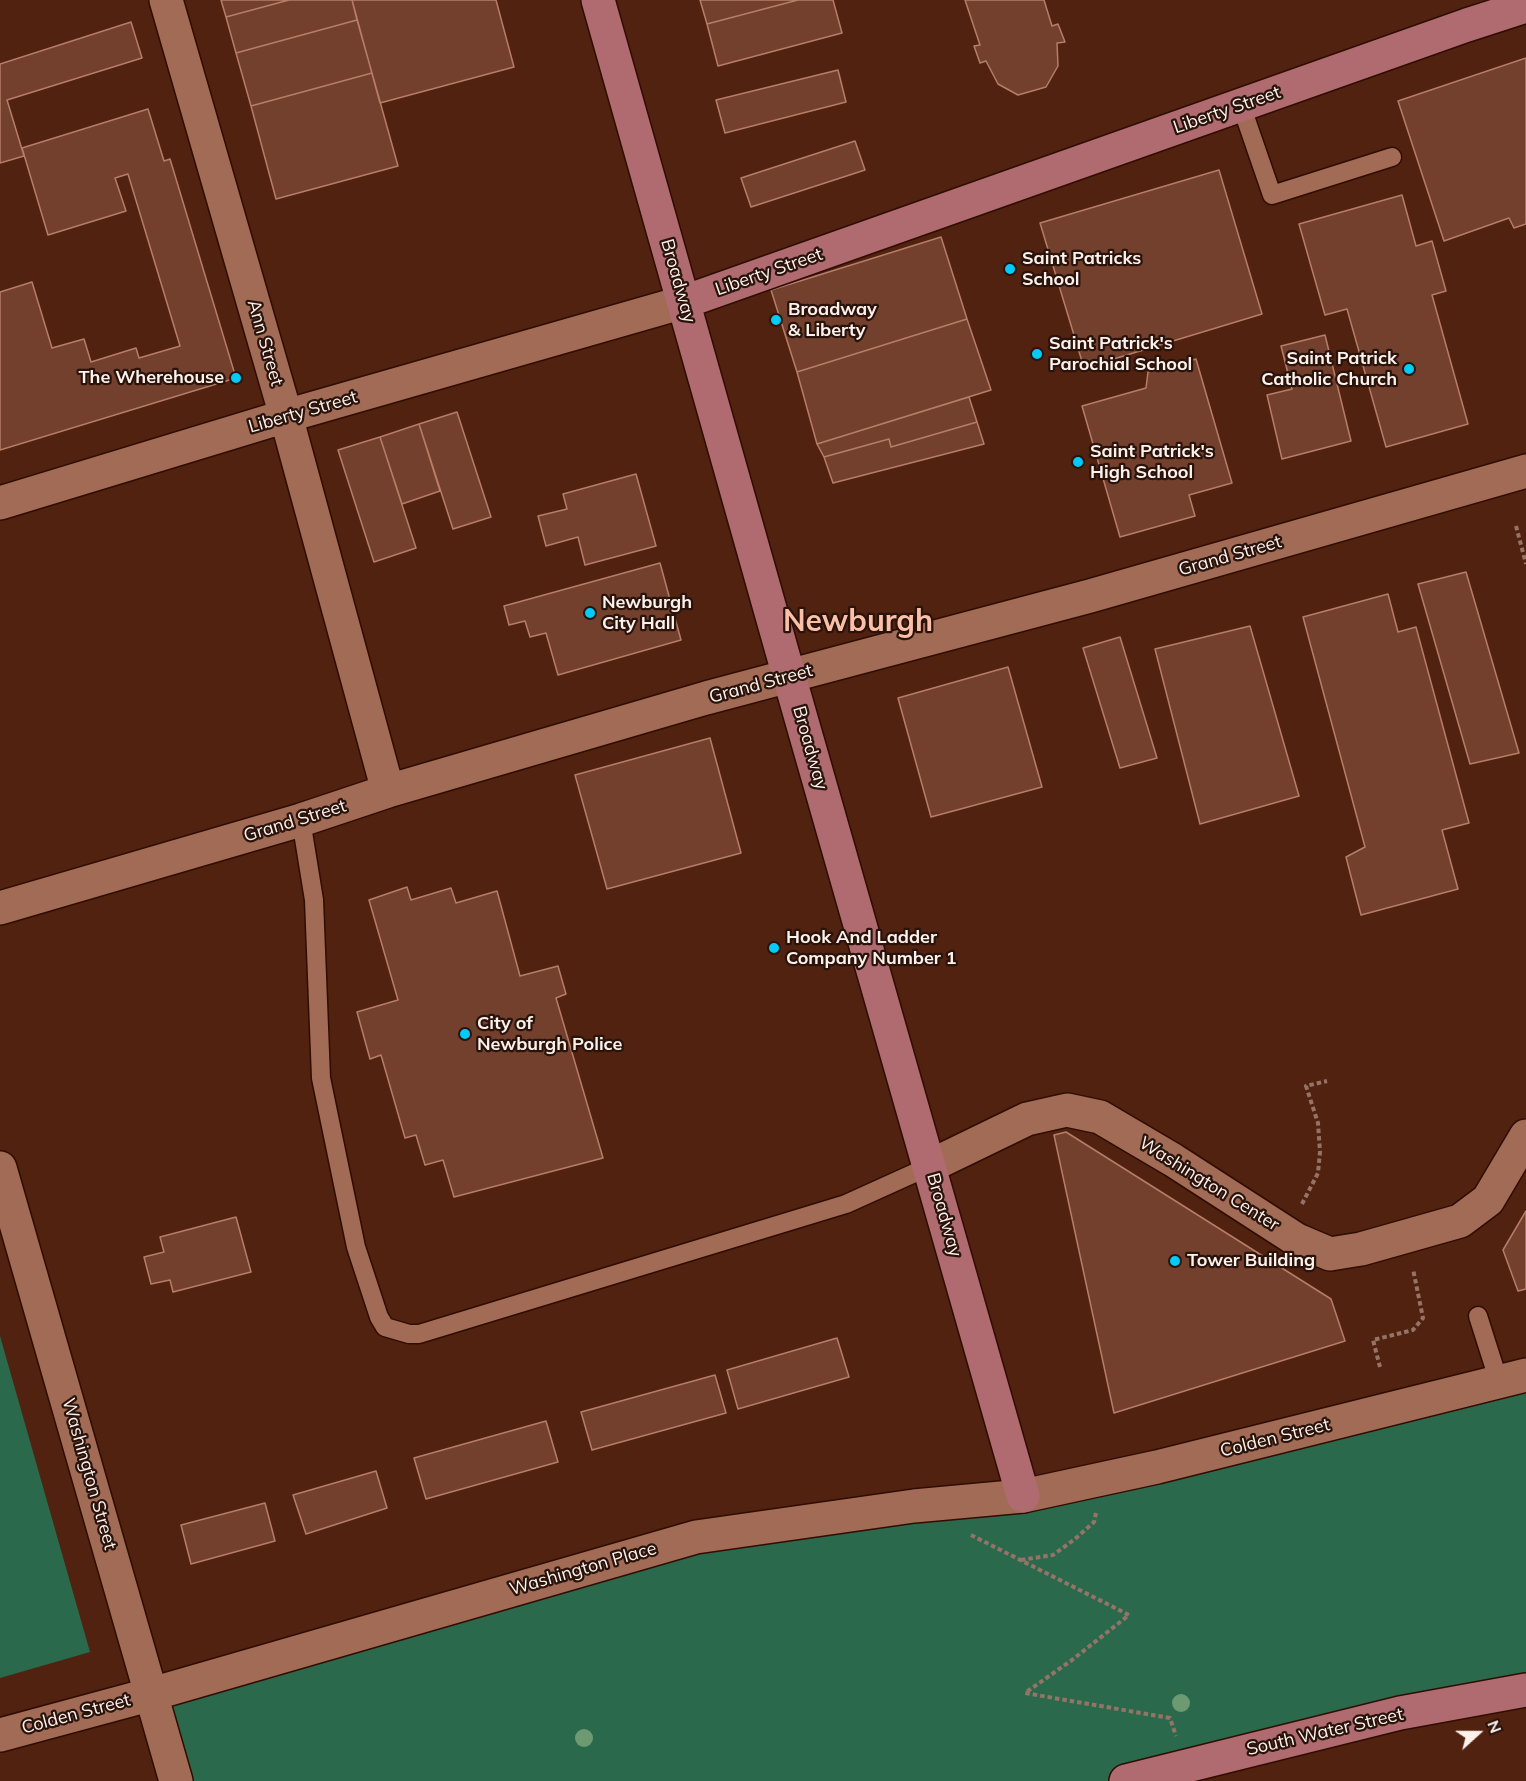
<!DOCTYPE html>
<html>
<head>
<meta charset="utf-8">
<style>
  body { margin:0 }
  #map { position:relative; width:1526px; height:1781px; overflow:hidden; background:#51220f; font-family:Mulish,sans-serif }
  canvas { display:block }
  .north { position:absolute; left:1448px; top:1703px; width:60px; height:60px; -webkit-text-stroke:4px #29130b; paint-order:stroke; rotate:69deg; font-size:16px; font-weight:700; line-height:24px; text-align:center; color:#fdf1ec }
  .north::after { content:''; display:block; margin:auto; width:21px; height:27px; background:#fdf1ec; clip-path:polygon(50% 0,100% 100%,50% 72%,0 100%) }
</style>
</head>
<body>
<div id="map">
<canvas width="1526" height="1781"></canvas>
<div class="north">N</div>
</div>
<script>
const context = document.querySelector('canvas').getContext('2d');
context.lineJoin = 'round';
function fillPath(path, color) { context.fillStyle = color; context.fill(path, 'evenodd'); }
const shape = rows => new Path2D(rows.map(r => 'M' + r).join(''));
function trace(path, color, width, dash) { context.strokeStyle = color; context.lineWidth = width; context.lineCap = dash ? 'butt' : 'round'; context.setLineDash(dash || []); context.stroke(path); }
function drawText(font, color, halo, rows, align = 'center') {
  context.font = font + ' Mulish,sans-serif'; context.lineWidth = 4.5; context.setLineDash([]); context.textBaseline = 'middle'; context.strokeStyle = halo; context.fillStyle = color; for (const [text, x, y, turn = 0] of rows) {
    context.save(); context.translate(x, y); context.rotate((+turn || 0) * Math.PI / 180); context.textAlign = isNaN(turn) ? turn : align; if (halo) context.strokeText(text, 0, 0); context.fillText(text, 0, 0); context.restore();
  }
}
fillPath(shape([
  [0,1336,90,1652,0,1678],
  [1526,1375,1526,1695,1135,1781,176,1781,152,1694,696,1537,1023,1496]
]), '#2b694d');
const building = shape([
  [221,0,289,0,226,17,221,0],
  [289,0,352,0,357,20,236,53,226,17,289,0],
  [352,0,496,0,514,67,380,103,352,0],
  [700,0,798,0,707,24,700,0],
  [798,0,833,0,842,33,718,66,707,24,798,0],
  [965,0,1044,0,1052,26,1058,24,1065,42,1057,43,1058,66,1046,87,1018,95,998,84,986,61,980,63,974,46,980,45,965,0],
  [357,20,372,73,251,106,236,53,357,20],
  [131,22,142,58,7,100,24,156,0,163,0,64,131,22],
  [1526,58,1526,224,1514,228,1509,218,1444,241,1398,101,1526,58],
  [838,70,846,102,725,133,716,100,838,70],
  [372,73,398,166,276,199,251,106,372,73],
  [148,109,164,161,170,159,236,378,0,450,0,292,32,282,52,348,84,339,91,362,136,348,139,358,180,346,128,174,115,178,126,211,48,235,22,148,148,109],
  [855,141,865,170,751,207,741,178,855,141],
  [1219,170,1262,314,1084,368,1040,223,1219,170],
  [1402,195,1416,246,1432,241,1446,291,1432,295,1468,424,1386,447,1347,309,1325,315,1299,224,1402,195],
  [941,237,967,319,797,372,771,290,941,237],
  [967,319,991,390,817,444,797,372,967,319],
  [1325,335,1351,441,1282,459,1267,395,1292,389,1281,346,1325,335],
  [1196,359,1232,483,1189,495,1195,516,1120,537,1082,406,1146,388,1148,372,1196,359],
  [969,397,977,422,891,447,889,439,824,457,817,444,969,397],
  [457,412,491,517,453,529,419,424,457,412],
  [977,422,984,444,833,483,824,457,889,439,891,447,977,422],
  [419,424,440,491,402,504,380,437,419,424],
  [380,437,416,548,374,562,338,450,380,437],
  [636,474,656,546,585,565,578,537,546,546,538,516,567,509,563,494,636,474],
  [660,563,681,640,558,675,546,633,530,637,525,621,509,625,504,606,660,563],
  [1466,572,1519,753,1470,764,1418,584,1466,572],
  [1388,594,1398,632,1416,627,1469,823,1442,830,1458,889,1361,915,1346,857,1365,847,1303,617,1388,594],
  [1250,626,1299,796,1200,824,1155,649,1250,626],
  [1120,637,1157,758,1120,768,1083,648,1120,637],
  [1008,667,1042,787,931,817,898,698,1008,667],
  [710,738,741,853,607,889,575,775,710,738],
  [407,887,411,900,451,888,456,903,497,891,520,976,558,966,566,994,556,998,603,1158,454,1197,443,1160,425,1165,416,1135,405,1138,381,1055,370,1059,357,1012,398,1000,369,900,407,887],
  [1066,1132,1331,1299,1345,1341,1114,1413,1054,1135,1066,1132],
  [1526,1211,1526,1289,1518,1291,1503,1250,1526,1211],
  [236,1217,251,1272,173,1292,170,1280,151,1284,144,1257,164,1252,160,1237,236,1217],
  [837,1338,849,1377,738,1409,727,1370,837,1338],
  [715,1375,726,1413,592,1450,581,1412,715,1375],
  [546,1421,558,1462,426,1499,414,1458,546,1421],
  [376,1471,387,1508,306,1534,293,1495,376,1471],
  [265,1503,275,1541,191,1564,181,1525,265,1503]
]);
fillPath(building, '#73402d');
trace(building, '#b67e69', 1.5);
const lane = shape([
  [1241,105,1272,195,1392,157],
  [301,820,314,900,321,1078,356,1247,379,1317,385,1327,409,1334,419,1334,846,1204,930,1166],
  [1478,1316,1499,1382]
]);
const street = shape([
  [166,0,286,416,388,791],
  [0,503,286,416,684,302],
  [0,908,301,820,388,791,706,698,1090,596,1526,471],
  [930,1166,1027,1119,1067,1110,1100,1117,1173,1160,1297,1240,1330,1254,1361,1249,1460,1221,1488,1200,1526,1136],
  [0,1168,176,1781],
  [0,1735,152,1694,696,1537,914,1506,1023,1496,1157,1467,1526,1375]
]);
const secondary = shape([
  [598,0,789,676,1023,1496],
  [684,302,1467,25,1526,6],
  [1126,1781,1400,1713,1526,1690]
]);
trace(lane, '#300d02', 21);
trace(street, '#300d02', 36);
trace(secondary, '#300d02', 36);
trace(shape([
  [1516,526,1526,564],
  [1302,1204,1318,1173,1320,1152,1318,1123,1306,1086,1327,1081],
  [1380,1367,1373,1340,1413,1330,1423,1318,1413,1269],
  [971,1535,1129,1615,1072,1660,1025,1693,1170,1718,1176,1736],
  [1021,1560,1053,1555,1075,1539,1094,1522,1096,1513]
]), '#957467', 4, [4.5, 3]);
trace(lane, '#a16b56', 18);
trace(street, '#a16b56', 33);
trace(secondary, '#af6b70', 33);
context.fillStyle = '#6e9a73';
for (const [x, y] of [
  [1181,1703],
  [584,1738]
]) { context.beginPath(); context.arc(x, y, 9, 0, 2 * Math.PI); context.fill(); }
for (const [x, y, r, color] of [
  [1010,269,6,"#00cbf9"],
  [776,320,6,"#00cbf9"],
  [1037,354,6,"#00cbf9"],
  [1409,369,6,"#00cbf9"],
  [236,378,6,"#00cbf9"],
  [1078,462,6,"#00cbf9"],
  [590,613,6,"#00cbf9"],
  [774,948,6,"#00cbf9"],
  [465,1034,6,"#00cbf9"],
  [1175,1261,6,"#00cbf9"]
]) { const dot = new Path2D(); dot.arc(x, y, r, 0, 2 * Math.PI); context.fillStyle = color; context.fill(dot); trace(dot, '#29130b', 2); }
drawText('18px', '#fdf1ec', '#29130b', [
  ["Liberty Street",1227,110,-19],
  ["Liberty Street",769,272,-19],
  ["Broadway",678,281,74],
  ["Ann Street",265,343,74],
  ["Liberty Street",303,412,-16],
  ["Grand Street",1230,556,-16],
  ["Grand Street",761,684,-15],
  ["Broadway",810,748,74],
  ["Grand Street",295,821,-17],
  ["Washington Center",1209,1184,32],
  ["Broadway",944,1215,74],
  ["Сolden Street",1275,1438,-14],
  ["Washington Street",89,1474,74],
  ["Washington Place",583,1569,-16],
  ["Colden Street",76,1714,-15],
  ["South Water Street",1325,1732,-13]
]);
drawText('bold 18px', '#fdf1ec', '#29130b', [
  ["Saint Patricks",1022,259],
  ["School",1022,280],
  ["Broadway",788,310],
  ["& Liberty",788,331],
  ["Saint Patrick's",1049,344],
  ["Parochial School",1049,365],
  ["Saint Patrick",1397,359,"right"],
  ["Catholic Church",1397,380,"right"],
  ["The Wherehouse",224,378,"right"],
  ["Saint Patrick's",1090,452],
  ["High School",1090,473],
  ["Newburgh",602,603],
  ["City Hall",602,624],
  ["Hook And Ladder",786,938],
  ["Company Number 1",786,959],
  ["City of",477,1024],
  ["Newburgh Police",477,1045],
  ["Tower Building",1187,1261]
], 'left');
drawText('bold 30px', '#fcc0a9', '#29130b', [
  ["Newburgh",858,622]
]);
</script>
</body>
</html>
